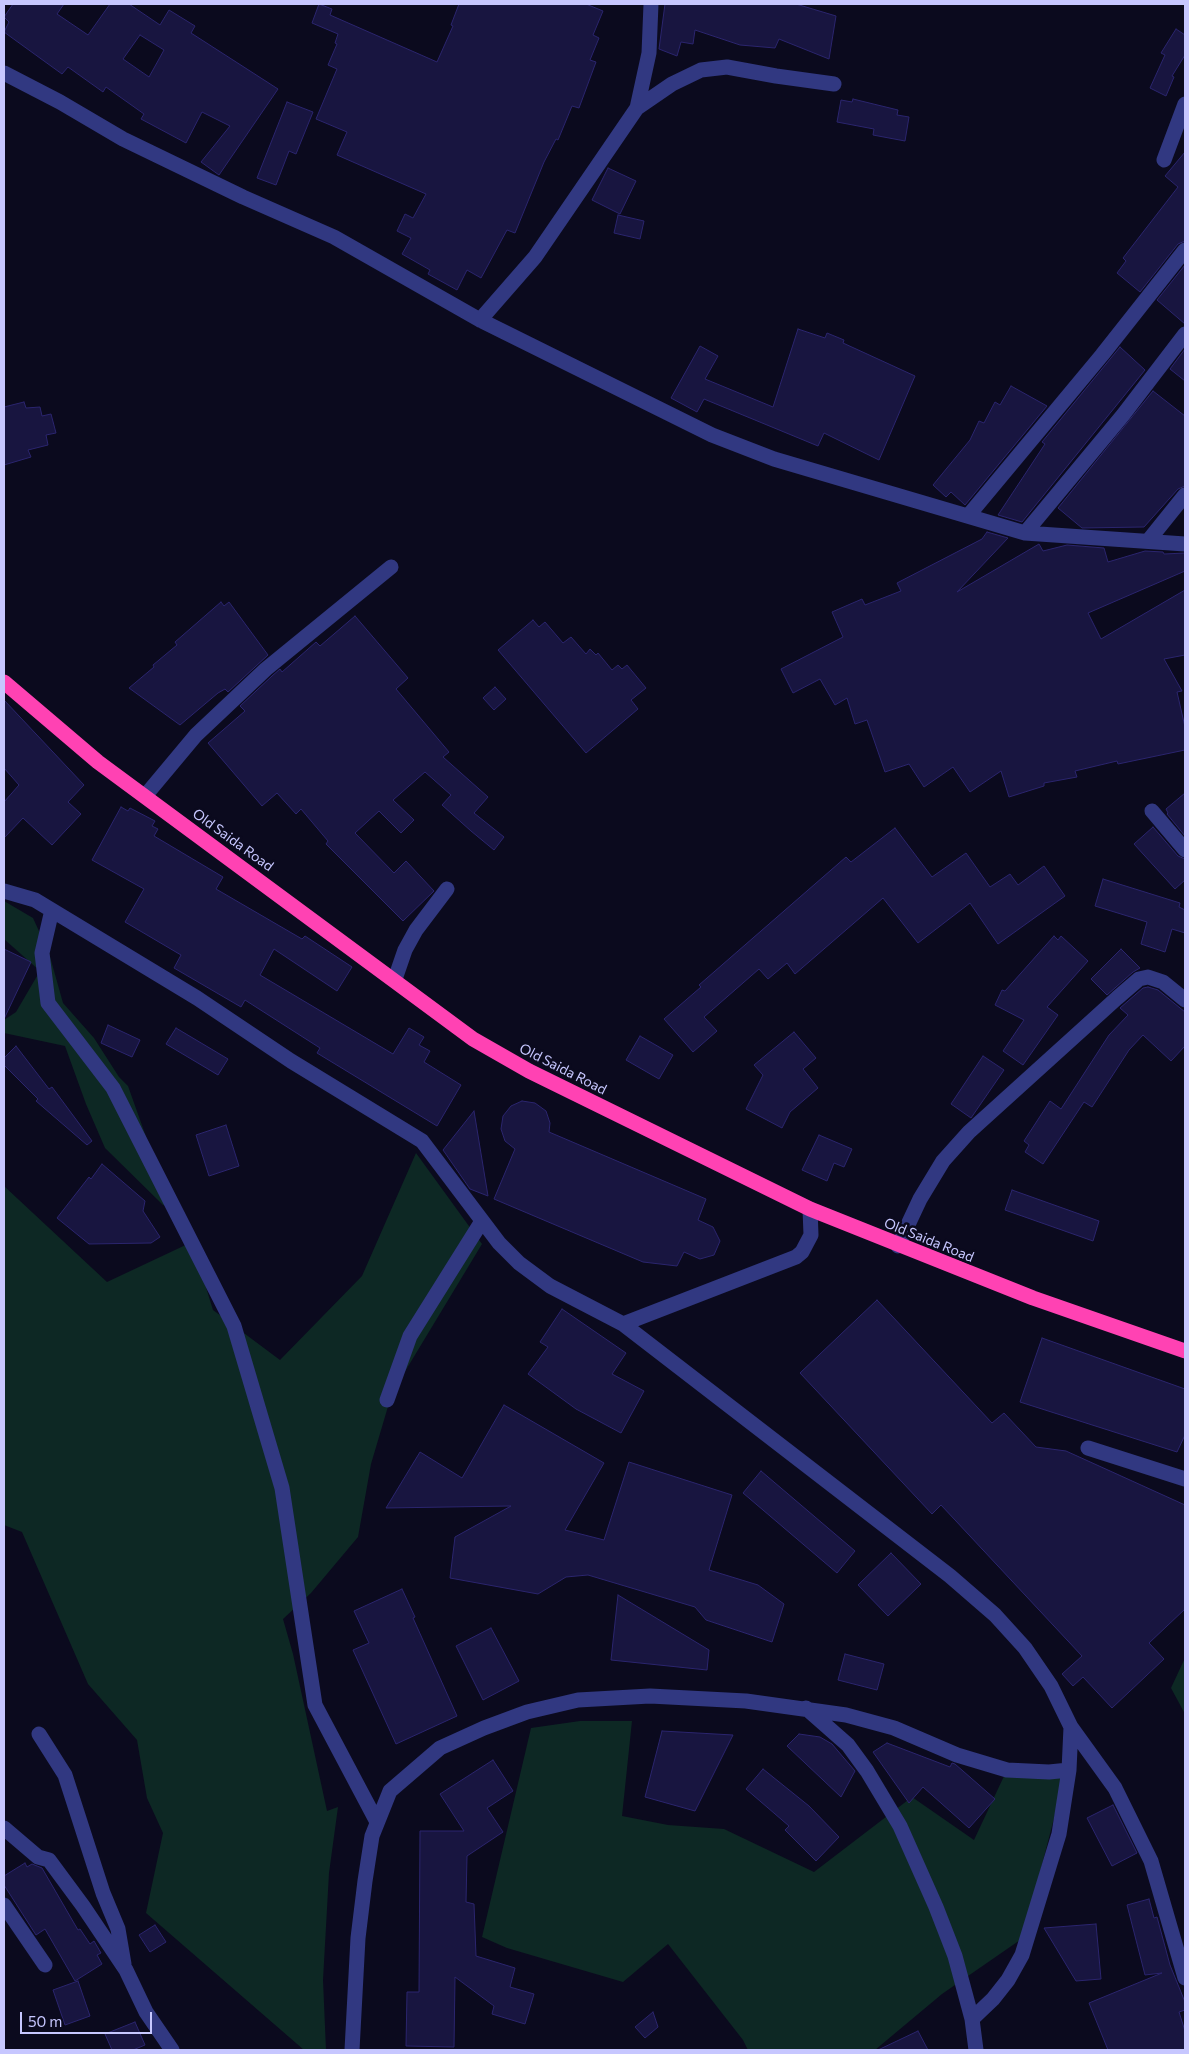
<!DOCTYPE html>
<html>
<head>
<meta charset="utf-8">
<style>
  body { margin:0 }
  #map { position:relative; width:1189px; height:2054px; overflow:hidden; background:#0b0a1e; font-family:Commissioner,sans-serif }
  canvas { display:block }
  .frame { position:absolute; inset:0; border:5px solid #c7c7ff; pointer-events:none }
  .scale { position:absolute; left:20px; top:2012px; width:132px; height:22px; box-sizing:border-box; border:2px solid #c7c7ff; border-top:0; padding-left:6px; font-size:15px; line-height:18px; white-space:nowrap; color:#c7c7ff; -webkit-text-stroke:4px #0b0a1e; paint-order:stroke }
</style>
</head>
<body>
<div id="map">
<canvas width="1189" height="2054"></canvas>
<div class="frame"></div>
<div class="scale">50 m</div>
</div>
<script>
const context = document.querySelector('canvas').getContext('2d');
context.lineJoin = 'round';
function fillPath(path, color) { context.fillStyle = color; context.fill(path, 'evenodd'); }
const shape = rows => new Path2D(rows.map(r => 'M' + r).join(''));
function trace(path, color, width, dash) { context.strokeStyle = color; context.lineWidth = width; context.lineCap = dash ? 'butt' : 'round'; context.setLineDash(dash || []); context.stroke(path); }
function drawText(font, color, halo, rows, align = 'center') {
  context.font = font + ' Commissioner,sans-serif'; context.lineWidth = 5; context.setLineDash([]); context.textBaseline = 'middle'; context.strokeStyle = halo; context.fillStyle = color; for (const [text, x, y, turn = 0] of rows) {
    context.save(); context.translate(x, y); context.rotate((+turn || 0) * Math.PI / 180); context.textAlign = isNaN(turn) ? turn : align; if (halo) context.strokeText(text, 0, 0); context.fillText(text, 0, 0); context.restore();
  }
}
fillPath(shape([
  [4,901,33,918,49,953,63,1003,94,1038,119,1077,128,1086,171,1207,163,1205,105,1148,86,1104,65,1046,4,1033,4,1020,16,1012,40,971,4,939],
  [416,1153,482,1244,392,1393,371,1464,358,1537,311,1593,283,1619,293,1654,327,1811,338,1807,329,1873,323,1980,326,2050,304,2050,146,1913,163,1833,147,1798,137,1740,88,1684,22,1532,4,1525,4,1186,107,1282,192,1242,213,1310,280,1360,362,1276],
  [1185,1658,1185,1714,1171,1688],
  [580,1721,632,1721,622,1816,668,1825,724,1829,814,1872,912,1797,974,1840,1005,1774,1067,1768,1023,1938,942,1994,875,2050,748,2050,743,2040,668,1944,623,1982,507,1948,482,1937,531,1728]
]), '#0d2824');
const building = shape([
  [13,4,64,4,57,14,88,35,110,4,129,4,160,25,169,10,195,26,191,33,278,89,219,175,201,162,230,126,202,112,186,143,141,119,144,114,106,87,103,92,68,67,62,74,4,32,9,22,4,17,13,4],
  [140,35,164,50,149,77,123,59,140,35],
  [319,4,332,9,330,15,437,62,453,26,451,25,459,4,586,4,603,11,593,35,599,38,590,60,596,62,579,108,572,106,558,140,556,139,544,162,515,233,507,230,481,278,467,270,457,290,428,274,430,270,402,254,411,238,397,231,405,214,413,218,426,194,337,155,347,132,316,119,337,69,328,65,337,44,335,43,338,34,312,23,319,4],
  [665,4,796,4,836,16,829,59,779,39,775,48,740,45,695,30,693,44,681,42,677,56,659,49,665,4],
  [1176,29,1185,35,1185,55,1172,76,1174,77,1166,96,1150,88,1165,55,1161,53,1176,29],
  [853,99,898,110,897,115,909,117,905,141,873,135,874,129,837,122,841,100,852,102,853,99],
  [287,102,313,112,296,154,289,151,276,185,257,178,287,102],
  [1185,152,1185,241,1178,244,1140,292,1117,273,1126,261,1123,258,1178,187,1165,176,1185,152],
  [608,168,636,181,620,214,592,200,608,168],
  [618,215,644,221,640,239,614,233,618,215],
  [1185,265,1185,324,1157,300,1185,265],
  [798,329,825,338,827,333,844,340,843,343,915,376,879,460,824,433,818,446,704,399,697,412,671,398,700,346,718,356,705,379,773,407,798,329],
  [1120,347,1145,370,1022,522,998,515,1045,444,1042,442,1120,347],
  [1185,349,1185,381,1170,369,1185,349],
  [1011,386,1047,406,965,505,951,492,946,497,933,485,970,440,979,421,984,423,995,402,1000,405,1011,386],
  [1153,391,1185,416,1185,486,1178,489,1144,527,1082,528,1058,508,1153,391],
  [24,402,26,408,40,407,42,416,51,414,56,433,46,435,48,445,28,450,31,457,4,465,4,407,24,402],
  [987,532,1008,538,957,592,1039,544,1043,551,1067,545,1104,548,1108,562,1145,551,1163,552,1164,554,1185,553,1185,571,1088,613,1101,639,1185,590,1185,655,1164,659,1182,691,1177,692,1185,727,1185,750,1118,764,1117,761,1075,771,1077,777,1044,783,1044,786,1009,797,1001,771,970,792,953,767,924,787,909,764,885,772,867,720,855,724,847,698,835,705,820,679,793,693,781,669,843,637,832,612,862,599,865,605,901,591,897,583,982,539,987,532],
  [221,602,224,606,229,602,268,655,228,692,225,689,218,693,180,725,129,688,154,667,153,665,177,645,175,642,221,602],
  [355,616,408,678,396,689,449,752,443,757,488,797,474,813,504,837,494,850,471,831,442,805,451,795,425,772,393,800,414,820,401,833,379,811,355,833,394,873,406,861,434,891,403,921,326,844,328,841,301,809,296,814,277,793,262,806,208,743,245,711,240,706,272,676,280,669,282,672,316,642,320,646,355,616],
  [533,620,539,627,545,622,563,643,571,637,586,654,590,649,596,655,598,653,612,670,618,665,622,669,627,665,646,688,631,700,638,709,586,753,498,650,533,620],
  [495,687,506,699,494,710,483,698,495,687],
  [4,700,84,785,68,802,81,814,52,845,23,818,4,838,4,802,19,785,4,768,4,700],
  [1185,793,1185,836,1167,814,1168,813,1166,809,1185,793],
  [121,807,128,811,130,808,155,821,152,826,158,829,154,836,223,877,216,889,302,939,305,936,352,967,337,991,274,949,260,975,393,1054,409,1028,424,1037,419,1045,430,1051,424,1062,461,1085,437,1126,317,1053,320,1048,245,1000,241,1007,174,968,181,955,125,922,144,889,92,860,121,807],
  [1153,827,1178,856,1185,859,1185,880,1175,889,1134,844,1153,827],
  [895,828,932,877,966,853,990,887,1010,874,1018,885,1044,866,1065,896,998,944,970,903,918,943,883,898,795,974,787,963,768,979,759,969,704,1017,717,1031,693,1052,664,1019,701,987,699,985,846,857,851,862,895,828],
  [1103,879,1180,903,1179,907,1185,910,1185,933,1172,929,1165,952,1141,944,1147,922,1095,906,1103,879],
  [1054,936,1058,940,1061,936,1088,961,1047,1007,1058,1015,1023,1065,1003,1051,1024,1020,995,1005,1002,990,1005,991,1054,936],
  [4,949,31,962,4,1019,4,949],
  [1121,949,1140,968,1133,972,1107,995,1091,979,1121,949],
  [1148,987,1158,990,1185,1012,1185,1046,1171,1061,1143,1035,1129,1050,1092,1107,1084,1102,1043,1164,1025,1152,1029,1145,1024,1141,1050,1101,1061,1109,1109,1035,1128,1015,1120,1008,1143,988,1148,987],
  [108,1025,140,1040,132,1057,101,1043,108,1025],
  [176,1028,228,1059,218,1075,166,1044,176,1028],
  [794,1032,816,1058,803,1069,818,1088,790,1112,782,1128,746,1109,763,1075,754,1065,794,1032],
  [640,1036,673,1055,659,1079,626,1060,640,1036],
  [16,1046,49,1089,52,1087,92,1141,87,1145,36,1101,38,1099,4,1065,4,1058,16,1046],
  [983,1056,1004,1070,971,1118,951,1104,983,1056],
  [522,1101,535,1103,546,1111,550,1123,549,1132,706,1199,698,1220,713,1227,720,1241,714,1255,700,1259,684,1252,677,1266,643,1262,494,1199,515,1149,505,1141,501,1129,503,1116,511,1106,522,1101],
  [474,1111,488,1196,470,1189,443,1150,474,1111],
  [226,1125,239,1166,209,1176,196,1135,226,1125],
  [819,1135,852,1149,844,1167,834,1163,827,1181,802,1170,819,1135],
  [102,1164,145,1201,143,1211,160,1237,151,1243,89,1244,57,1218,89,1177,91,1179,102,1164],
  [1012,1190,1099,1221,1093,1241,1005,1210,1012,1190],
  [877,1300,992,1423,1004,1413,1036,1447,1066,1451,1185,1505,1185,1609,1149,1643,1164,1659,1112,1708,1083,1677,1073,1686,1062,1674,1082,1656,941,1505,932,1514,800,1373,877,1300],
  [562,1309,626,1353,612,1374,644,1391,621,1433,576,1409,528,1374,548,1347,540,1342,562,1309],
  [1042,1338,1185,1389,1185,1435,1177,1452,1020,1402,1042,1338],
  [504,1405,604,1463,565,1530,604,1540,629,1462,732,1495,709,1570,758,1585,784,1604,772,1642,706,1620,695,1607,588,1575,566,1577,538,1594,450,1578,455,1537,511,1506,386,1508,420,1452,462,1478,504,1405],
  [761,1471,855,1551,837,1573,743,1493,761,1471],
  [891,1553,921,1584,888,1616,858,1585,891,1553],
  [402,1589,415,1617,413,1618,457,1716,396,1744,353,1650,369,1643,354,1611,402,1589],
  [618,1595,709,1650,707,1670,611,1660,618,1595],
  [491,1628,519,1681,483,1700,456,1646,491,1628],
  [845,1654,884,1664,877,1690,838,1680,845,1654],
  [662,1731,733,1735,695,1811,645,1797,662,1731],
  [799,1734,820,1737,832,1744,855,1771,841,1797,787,1746,799,1734],
  [887,1743,950,1767,952,1763,955,1764,995,1799,969,1828,923,1787,909,1803,873,1752,887,1743],
  [493,1760,513,1791,487,1808,503,1832,467,1856,466,1902,474,1904,476,1956,515,1968,510,1987,534,1994,525,2024,492,2014,494,2006,455,1977,454,2047,406,2046,407,1992,419,1992,420,1831,464,1831,440,1794,493,1760],
  [763,1769,809,1806,839,1837,816,1861,785,1830,789,1826,746,1789,763,1769],
  [1113,1805,1137,1853,1112,1866,1087,1818,1113,1805],
  [25,1863,27,1867,32,1864,42,1868,78,1930,80,1929,90,1944,94,1941,101,1953,97,1955,102,1964,75,1981,45,1929,36,1935,4,1885,4,1876,25,1863],
  [1149,1899,1154,1918,1157,1917,1170,1965,1185,2002,1185,2010,1179,2012,1185,2031,1185,2050,1108,2050,1089,2003,1162,1973,1145,1975,1127,1905,1149,1899],
  [1096,1924,1101,1979,1076,1981,1044,1928,1096,1924],
  [155,1925,166,1942,150,1952,139,1935,155,1925],
  [78,1981,90,2016,65,2025,53,1990,78,1981],
  [653,2012,658,2027,645,2038,635,2027,653,2012],
  [135,2022,145,2045,133,2050,112,2050,105,2034,135,2022],
  [918,2031,928,2050,878,2050,918,2031]
]);
fillPath(building, '#181540');
trace(building, '#2b256e', 1);
trace(shape([
  [4,73,60,102,123,139,243,197,334,237,480,320,712,435,774,459,1025,533,1185,544],
  [637,108,672,84,701,70,727,67,776,76,834,84],
  [1164,160,1185,104],
  [480,320,535,257,637,108,649,53,651,4],
  [968,516,1102,355,1185,250],
  [1025,533,1123,415,1185,334],
  [1148,541,1185,495],
  [145,796,196,735,266,669,391,567],
  [1152,811,1185,850],
  [4,891,35,900,197,998,291,1061,422,1141,499,1243,519,1263,550,1286,623,1324,950,1576,995,1615,1025,1648,1051,1686,1071,1727,1115,1788,1151,1861,1185,1978],
  [52,910,42,953,48,1003,113,1088,234,1326,282,1488,315,1705,377,1822],
  [395,979,405,950,416,930,447,889],
  [898,1246,920,1199,943,1161,969,1132,1117,998,1139,979,1148,977,1163,982,1185,1000],
  [623,1324,796,1257,802,1252,811,1235,810,1209],
  [387,1400,410,1336,482,1221],
  [1088,1448,1185,1479],
  [806,1708,848,1745,867,1771,900,1826,936,1907,955,1956,972,2019,976,2050],
  [39,1734,65,1775,103,1893,118,1929,124,1964],
  [4,1828,38,1857,49,1860,83,1906,126,1970,146,2012,172,2050],
  [4,1905,45,1965],
  [972,2019,993,1999,1008,1980,1022,1955,1059,1834,1069,1770],
  [352,2050,358,1938,365,1881,372,1836,390,1791,440,1748,484,1728,527,1712,578,1700,650,1696,746,1701,846,1715,894,1728,957,1755,1007,1770,1049,1772,1069,1770,1071,1727]
]), '#313881', 15);
trace(shape([
  [4,682,98,762,473,1039,529,1071,810,1209,1033,1298,1185,1351]
]), '#ff42b3', 15);
drawText('14px', '#c7c7ff', '#0b0a1e', [
  ["Old Saida Road",233,840,36],
  ["Old Saida Road",563,1069,27],
  ["Old Saida Road",929,1240,22]
]);
</script>
</body>
</html>
